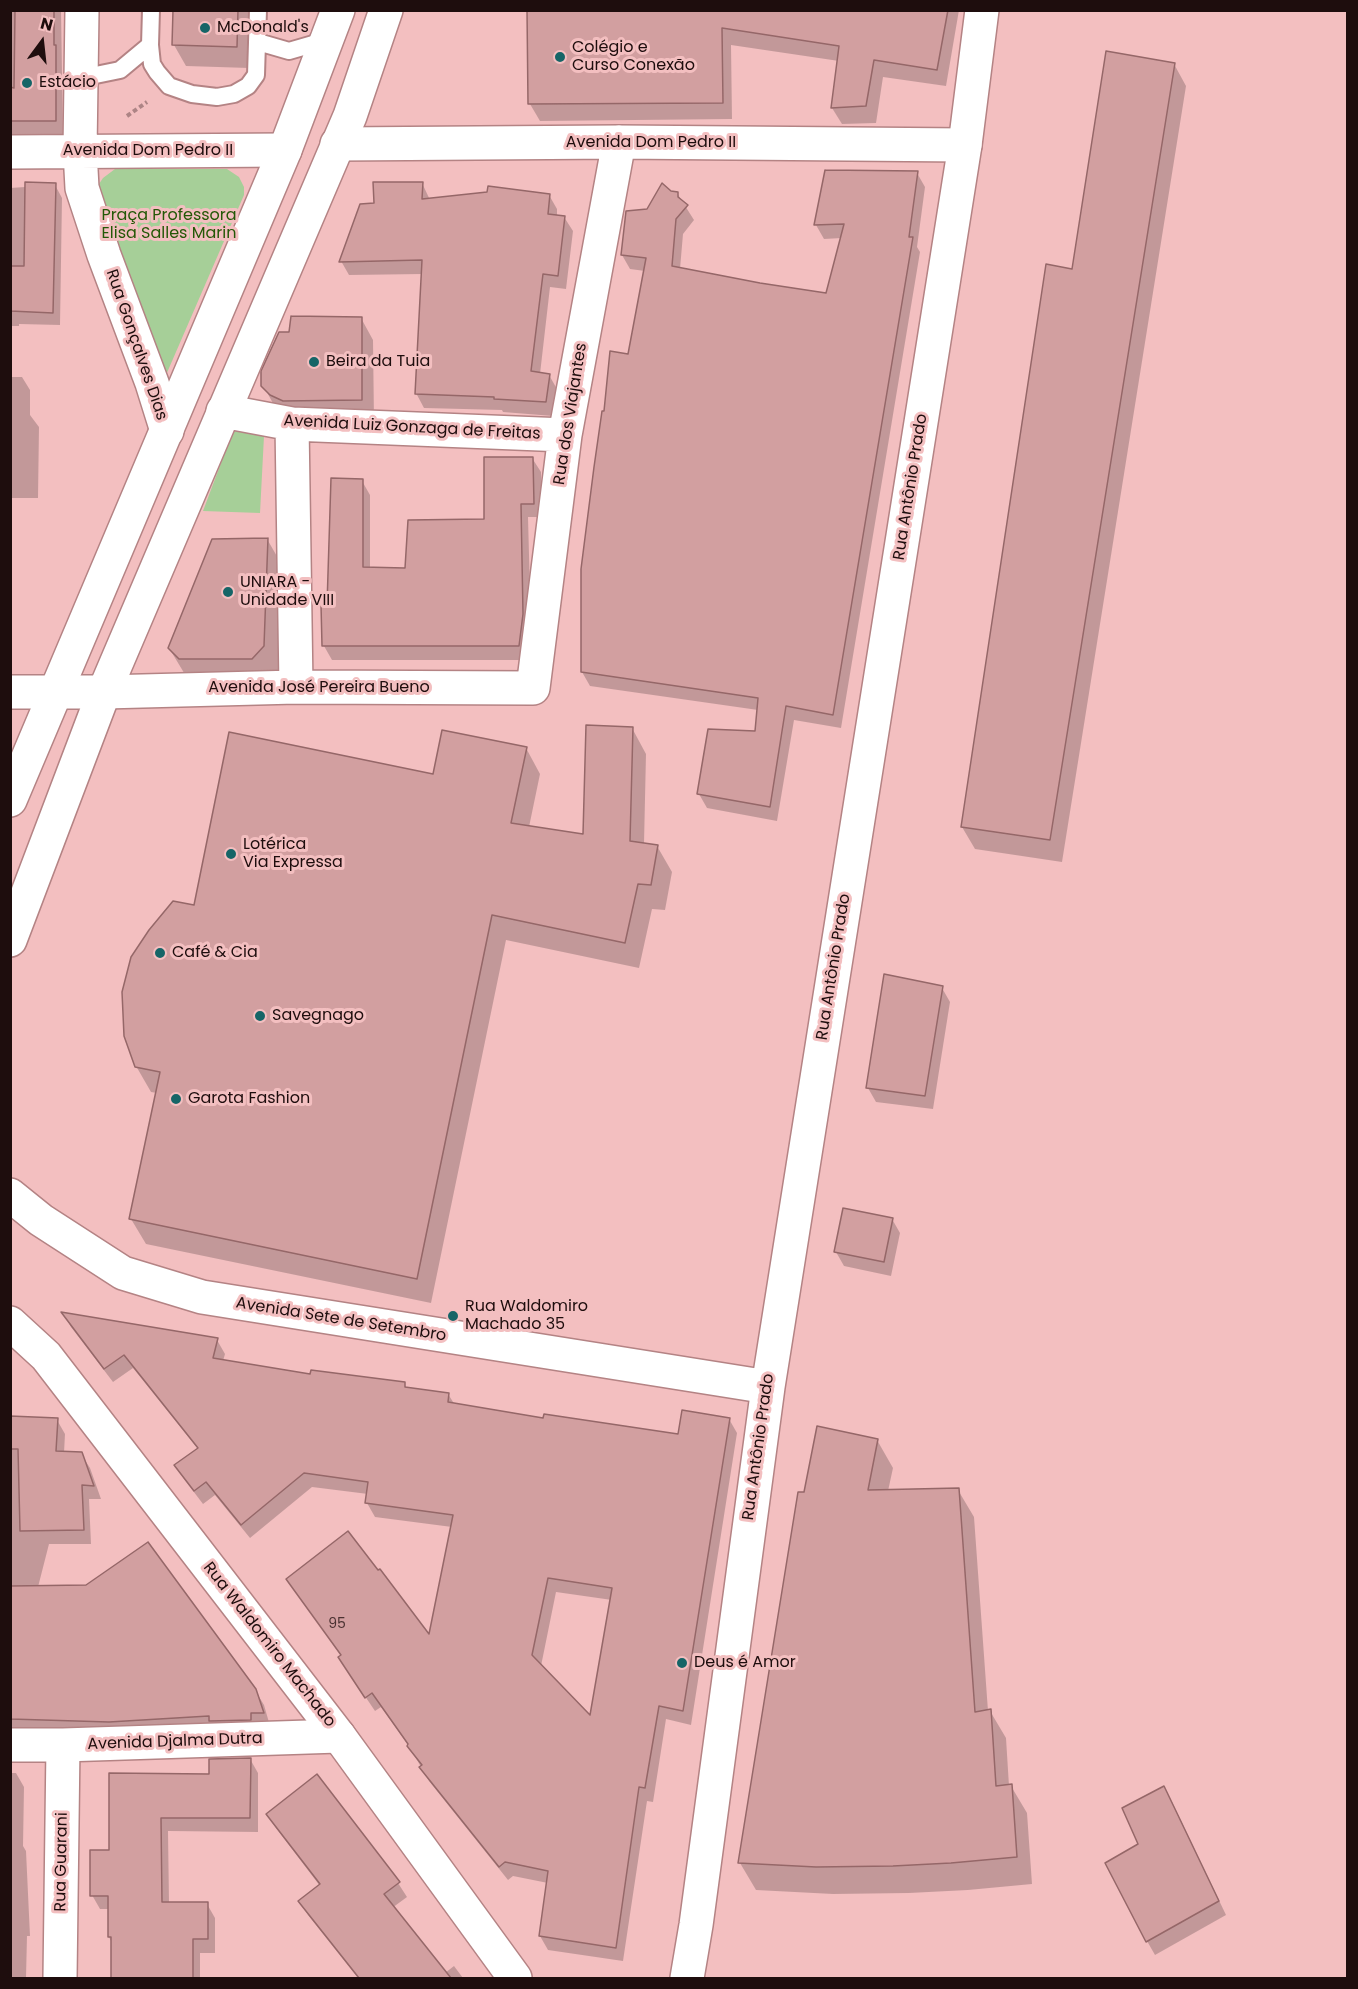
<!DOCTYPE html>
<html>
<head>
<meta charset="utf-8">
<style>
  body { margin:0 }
  #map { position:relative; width:1358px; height:1989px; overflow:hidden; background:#f3bfc0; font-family:Poppins,sans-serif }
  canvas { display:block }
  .frame { position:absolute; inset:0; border:12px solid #1e0d0d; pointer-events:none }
  .north { position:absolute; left:12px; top:12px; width:60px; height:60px; -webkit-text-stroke:4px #f3bfc0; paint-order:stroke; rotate:15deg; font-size:16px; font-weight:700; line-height:24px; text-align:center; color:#1e0d0d }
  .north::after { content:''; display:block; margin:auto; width:21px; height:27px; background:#1e0d0d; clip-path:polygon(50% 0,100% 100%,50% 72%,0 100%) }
</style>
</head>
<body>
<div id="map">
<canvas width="1358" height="1989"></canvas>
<div class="frame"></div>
<div class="north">N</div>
</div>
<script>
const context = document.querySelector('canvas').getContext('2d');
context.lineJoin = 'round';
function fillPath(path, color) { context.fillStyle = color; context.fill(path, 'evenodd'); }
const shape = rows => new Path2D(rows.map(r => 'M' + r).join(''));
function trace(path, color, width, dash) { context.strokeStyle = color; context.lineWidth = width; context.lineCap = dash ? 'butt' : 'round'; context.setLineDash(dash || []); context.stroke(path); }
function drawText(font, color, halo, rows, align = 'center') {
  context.font = font + ' Poppins,sans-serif'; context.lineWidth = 6; context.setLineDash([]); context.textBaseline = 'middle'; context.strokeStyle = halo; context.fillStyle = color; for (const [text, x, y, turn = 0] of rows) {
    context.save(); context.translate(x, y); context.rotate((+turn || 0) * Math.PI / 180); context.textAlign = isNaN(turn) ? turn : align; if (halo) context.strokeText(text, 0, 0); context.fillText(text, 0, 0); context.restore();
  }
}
fillPath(shape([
  [115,169,227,169,239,177,244,187,244,195,166,375,97,192,99,184,103,178],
  [233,431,264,436,260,513,203,511]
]), '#a6cf98');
fillPath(shape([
  [10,10,61,10,63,135,10,134],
  [175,10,250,10,249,68,186,66,174,45],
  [529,10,959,10,946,86,883,77,876,123,842,124,832,108,839,61,731,45,732,119,540,121,530,104],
  [1174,64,1186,86,1062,862,975,849,962,827,1074,270],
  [917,173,925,187,917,247,920,252,841,728,794,720,777,821,707,808,699,794,756,732,758,710,590,686,582,672,629,356,645,271,630,269,622,255,648,210,670,193,677,193,694,220,683,234,680,269,760,285,827,295,842,238,824,239,816,225],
  [422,183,430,200,549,195,557,209,557,216,564,217,573,231,566,289,550,287,540,374,549,375,557,389,553,416,503,412,502,410,424,408,416,393,423,274,349,275,341,261,376,205],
  [55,185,62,198,60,325,19,324,19,326,10,326,10,188],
  [361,318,373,340,374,421,275,407,263,385,291,333],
  [10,377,22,377,30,390,30,415,39,427,38,498,10,498],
  [532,458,541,472,541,517,528,517,531,630,527,660,332,660,324,646,323,606,328,606,362,481,370,495,370,568,407,569,486,520],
  [267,539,289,577,285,685,192,686,169,648],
  [632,728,646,754,644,844,657,846,672,872,665,910,652,909,639,968,506,940,431,1303,146,1244,131,1219,157,1093,151,1092,136,1066,195,907,435,776,526,748,540,774,529,827,585,835],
  [942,988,950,1002,933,1109,876,1102,868,1088],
  [892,1219,900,1233,891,1276,844,1266,836,1252],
  [64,1314,217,1340,225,1354,223,1361,312,1375,404,1384,407,1389,448,1394,455,1405,544,1420,679,1436,729,1419,737,1433,691,1725,666,1719,653,1802,647,1801,623,1961,548,1950,540,1936,548,1883,513,1876,508,1880,429,1781,409,1746,381,1707,375,1711,348,1671,342,1656,296,1593,288,1579,429,1637,452,1527,375,1517,367,1503,368,1494,312,1487,250,1538,215,1495,203,1504,184,1479,176,1465,198,1449,133,1368,113,1382,71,1327],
  [556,1592,612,1600,591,1718,541,1666],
  [10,1418,57,1420,65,1434,64,1453,81,1454,90,1468,101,1499,89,1499,91,1544,49,1544,38,1587,255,1690,264,1705,270,1726,10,1741],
  [877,1440,893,1468,888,1491,958,1490,974,1517,988,1711,990,1711,1006,1738,1009,1786,1011,1786,1027,1813,1032,1884,968,1890,909,1893,833,1894,756,1890,740,1863,805,1493],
  [250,1759,258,1773,258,1832,168,1831,169,1903,207,1904,215,1918,215,1953,200,1953,200,1978,112,1978,112,1943,109,1937,109,1909,100,1909,92,1895,111,1851,211,1776],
  [10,1773,16,1773,24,1787,23,1846,26,1851,30,1936,27,1936,26,1978,10,1978],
  [1172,1802,1226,1915,1155,1955,1147,1941,1140,1845],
  [267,1815,398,1883,407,1897,392,1908,445,1973,454,1966,463,1978,358,1978,308,1915,300,1901,320,1886,276,1828]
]), '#0003');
const building = shape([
  [15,10,54,10,54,45,56,45,56,121,10,121,10,87,14,88,15,10],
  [173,10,238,10,237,47,172,45,173,10],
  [527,10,948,10,937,70,874,60,866,106,831,108,839,46,722,28,723,103,528,104,527,10],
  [1106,51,1175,63,1050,840,961,827,1046,264,1072,269,1106,51],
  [825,170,918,171,909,237,913,237,833,715,786,706,770,807,697,794,708,729,755,731,758,698,581,672,581,569,594,467,602,411,604,411,610,351,628,354,646,258,621,255,626,211,647,209,662,183,671,191,678,192,678,197,688,205,676,219,672,266,760,283,826,293,844,224,814,225,825,170],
  [25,182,56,183,53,313,10,311,10,266,24,266,25,182],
  [373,182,423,182,422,199,487,192,488,186,550,194,548,214,565,216,558,276,543,274,531,371,550,374,546,402,494,399,494,397,415,394,422,260,339,262,360,204,374,203,373,182],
  [291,316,362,317,362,400,283,401,270,395,261,386,261,371,279,332,289,332,291,316],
  [484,457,533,457,534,504,521,504,523,614,519,646,322,646,321,605,327,605,331,478,363,479,363,567,405,568,408,520,484,519,484,457],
  [268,538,264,646,252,659,179,659,168,648,212,539,268,538],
  [586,725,633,727,630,841,658,845,651,885,638,884,625,943,492,915,417,1279,129,1219,160,1072,135,1067,124,1036,122,992,131,957,149,930,173,901,194,905,229,732,433,774,442,730,527,747,511,823,583,834,586,725],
  [884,974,943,986,925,1096,866,1088,884,974],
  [843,1208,893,1218,884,1262,834,1252,843,1208],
  [61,1312,218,1338,213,1358,310,1374,311,1370,405,1382,405,1387,449,1393,448,1402,543,1418,544,1414,678,1434,682,1410,730,1418,683,1711,659,1706,645,1788,639,1787,616,1948,539,1936,548,1871,505,1862,499,1867,419,1767,422,1765,407,1746,408,1744,372,1693,365,1698,338,1657,341,1655,286,1579,348,1531,378,1570,380,1569,429,1634,453,1515,365,1503,368,1482,304,1473,241,1525,206,1482,194,1491,174,1465,198,1448,124,1355,104,1369,61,1312],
  [548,1578,612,1588,590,1715,532,1655,548,1578],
  [10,1416,58,1418,56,1451,82,1452,94,1486,82,1485,84,1530,20,1531,18,1449,10,1449,10,1416],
  [817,1426,878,1439,868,1490,959,1488,975,1712,991,1709,996,1786,1012,1784,1017,1857,951,1863,893,1866,816,1867,738,1863,798,1492,804,1492,817,1426],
  [148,1542,256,1689,264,1713,251,1713,251,1720,209,1721,209,1716,109,1722,10,1719,10,1586,86,1585,148,1542],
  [251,1758,250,1818,161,1818,162,1902,208,1902,208,1939,193,1939,193,1978,111,1978,111,1937,108,1937,108,1896,90,1896,90,1850,109,1850,109,1773,209,1774,209,1759,251,1758],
  [317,1774,400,1882,384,1894,451,1978,359,1978,298,1901,320,1884,266,1814,317,1774],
  [1164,1786,1219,1901,1146,1942,1105,1863,1138,1844,1122,1808,1164,1786]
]);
fillPath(building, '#d29fa0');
trace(building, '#956768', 1.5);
const lane = shape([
  [151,10,150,45,152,64,157,72,169,86,192,94,217,97,234,94,248,86,256,75,258,10],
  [258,42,289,51,327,40],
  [81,78,120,70,150,45]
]);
const street = shape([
  [82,10,80,151,82,188,104,255,152,383,167,431],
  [337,144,619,142,965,145],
  [10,152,285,150],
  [223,411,292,424,565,435],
  [292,424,296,687],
  [104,692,296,687,533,688,565,435,619,142],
  [10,1745,63,1745,339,1736],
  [60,1978,63,1745]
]);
const secondary = shape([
  [10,692,104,692],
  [10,1195,41,1220,123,1273,202,1297,768,1387],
  [10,1323,46,1356,339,1736,515,1978],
  [687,1978,696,1925,768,1387,965,145,982,10]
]);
const primary = shape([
  [10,800,285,150,338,10],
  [10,940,104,692,350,116,386,10]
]);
trace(lane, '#b48384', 20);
trace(street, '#b48384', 36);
trace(secondary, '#b48384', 36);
trace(primary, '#b48384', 36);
trace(shape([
  [127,116,147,102]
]), '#ad8485', 4, [4.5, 3]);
trace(lane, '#fff', 16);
trace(street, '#fff', 33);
trace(secondary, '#fff', 33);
trace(primary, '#fff', 33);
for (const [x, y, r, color] of [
  [205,28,6,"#166567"],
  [560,57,6,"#166567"],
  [27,83,6,"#166567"],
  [314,362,6,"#166567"],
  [228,592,6,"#166567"],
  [231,854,6,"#166567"],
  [160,953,6,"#166567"],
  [260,1016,6,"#166567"],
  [176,1099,6,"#166567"],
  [453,1316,6,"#166567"],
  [682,1663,6,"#166567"]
]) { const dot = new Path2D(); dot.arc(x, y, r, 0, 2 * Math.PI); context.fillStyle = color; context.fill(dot); trace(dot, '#f3bfc0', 2); }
drawText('14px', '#4b3232', null, [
  ["95",337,1624]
]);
drawText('16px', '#1e0d0d', '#f3bfc0', [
  ["McDonald's",217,28],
  ["Colégio e",572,48],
  ["Curso Conexão",572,66],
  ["Estácio",39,83],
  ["Beira da Tuia",326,362],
  ["UNIARA -",240,583],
  ["Unidade VIII",240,601],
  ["Lotérica",243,845],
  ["Via Expressa",243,863],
  ["Café & Cia",172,953],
  ["Savegnago",272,1016],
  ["Garota Fashion",188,1099],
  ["Rua Waldomiro",465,1307],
  ["Machado 35",465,1325],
  ["Deus é Amor",694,1663]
], 'left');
drawText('16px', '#1e0d0d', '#f3bfc0', [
  ["Avenida Dom Pedro II",651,143],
  ["Avenida Dom Pedro II",148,151],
  ["Rua Gonçalves Dias",136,345,71],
  ["Rua dos Viajantes",571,414,-81],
  ["Avenida Luiz Gonzaga de Freitas",412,428,3],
  ["Rua Antônio Prado",911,487,-81],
  ["Avenida José Pereira Bueno",319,688],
  ["Rua Antônio Prado",834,967,-81],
  ["Avenida Sete de Setembro",341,1320,9],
  ["Rua Antônio Prado",759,1447,-82],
  ["Rua Waldomiro Machado",269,1645,52],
  ["Avenida Djalma Dutra",175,1742,-2],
  ["Rua Guarani",62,1862,-89]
]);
drawText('16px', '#235806', '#f3bfc0', [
  ["Praça Professora",169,216],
  ["Elisa Salles Marin",169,234]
]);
</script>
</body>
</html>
